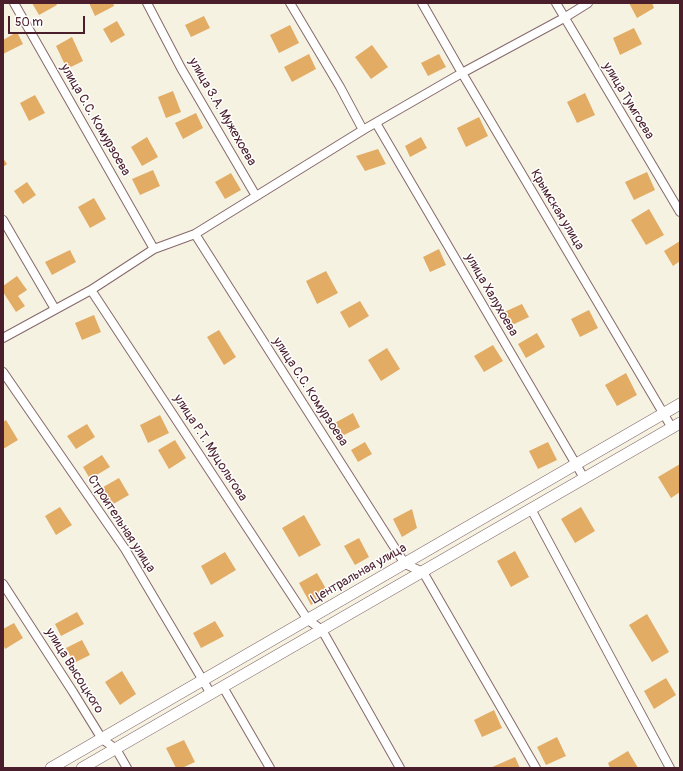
<!DOCTYPE html>
<html>
<head>
<meta charset="utf-8">
<style>
  body { margin:0 }
  #map { position:relative; width:683px; height:771px; overflow:hidden; background:#f5f2e2; font-family:Pangolin,sans-serif }
  canvas { display:block }
  .frame { position:absolute; inset:0; border:4px solid #4a1f2b; pointer-events:none }
  .scale { position:absolute; left:8px; top:16px; width:77px; height:18px; box-sizing:border-box; border:2px solid #4a1f2b; border-top:0; padding-left:5px; font-size:12px; line-height:14px; white-space:nowrap; color:#4a1f2b; -webkit-text-stroke:3px #fff; paint-order:stroke }
</style>
</head>
<body>
<div id="map">
<canvas width="683" height="771"></canvas>
<div class="frame"></div>
<div class="scale">50 m</div>
</div>
<script>
const context = document.querySelector('canvas').getContext('2d');
context.lineJoin = 'round';
function fillPath(path, color) { context.fillStyle = color; context.fill(path, 'evenodd'); }
const shape = rows => new Path2D(rows.map(r => 'M' + r).join(''));
function trace(path, color, width, dash) { context.strokeStyle = color; context.lineWidth = width; context.lineCap = dash ? 'butt' : 'round'; context.setLineDash(dash || []); context.stroke(path); }
function drawText(font, color, halo, rows, align = 'center') {
  context.font = font + ' Pangolin,sans-serif'; context.lineWidth = 3; context.setLineDash([]); context.textBaseline = 'middle'; context.strokeStyle = halo; context.fillStyle = color; for (const [text, x, y, turn = 0] of rows) {
    context.save(); context.translate(x, y); context.rotate((+turn || 0) * Math.PI / 180); context.textAlign = isNaN(turn) ? turn : align; if (halo) context.strokeText(text, 0, 0); context.fillText(text, 0, 0); context.restore();
  }
}
fillPath(shape([
  [32,3,56,3,57,5,39,15],
  [89,3,113,3,114,6,95,16],
  [629,3,652,3,654,8,637,18],
  [204,16,210,28,191,37,185,25],
  [117,21,125,35,111,43,103,29],
  [290,25,299,43,279,53,270,35],
  [634,28,642,44,620,55,613,38],
  [17,32,23,44,3,54,3,40],
  [72,37,83,61,67,69,56,46],
  [372,45,388,67,371,79,355,57],
  [309,54,316,69,292,82,284,67],
  [439,54,446,67,428,76,421,63],
  [173,91,181,112,166,118,158,97],
  [585,93,595,115,577,123,567,102],
  [35,95,45,113,29,121,20,103],
  [196,113,203,128,183,139,175,123],
  [479,117,488,136,466,147,457,128],
  [147,137,158,157,142,166,131,147],
  [421,137,427,148,410,157,405,146],
  [378,149,386,164,365,171,356,156],
  [3,158,7,164,3,167],
  [153,170,160,186,140,195,132,179],
  [647,172,655,190,634,200,625,182],
  [231,173,241,190,225,199,215,182],
  [27,182,36,195,23,204,14,191],
  [94,198,106,219,90,228,78,207],
  [649,209,664,235,646,245,631,220],
  [680,241,680,261,673,266,664,251],
  [439,249,446,265,430,272,423,257],
  [70,250,76,262,52,275,45,262],
  [326,271,338,293,317,304,306,281],
  [17,276,27,290,18,296,25,306,16,312,3,292,3,286],
  [360,301,369,316,349,328,340,312],
  [522,304,529,317,508,327,502,313],
  [589,310,598,328,580,337,571,319],
  [94,315,101,332,82,340,75,323],
  [219,330,236,357,224,365,207,337],
  [537,333,545,347,526,358,518,344],
  [493,345,503,361,484,372,474,356],
  [387,348,400,369,381,381,368,360],
  [626,373,637,395,617,406,605,385],
  [353,413,360,427,338,438,331,425],
  [160,415,169,433,148,443,140,425],
  [6,420,18,440,3,449,3,422],
  [87,424,95,437,76,449,67,436],
  [175,440,186,458,169,469,158,450],
  [365,442,372,454,358,462,351,450],
  [548,442,557,460,538,469,529,451],
  [102,455,110,467,90,479,83,467],
  [680,464,680,492,671,498,658,477],
  [119,478,129,495,108,507,98,490],
  [60,507,72,525,56,535,45,516],
  [581,507,595,531,575,543,561,519],
  [412,509,417,528,402,537,393,519],
  [304,515,321,545,299,557,282,528],
  [359,538,369,557,355,565,344,546],
  [515,551,529,577,511,587,497,561],
  [225,552,236,570,211,585,201,566],
  [317,573,329,594,311,605,299,583],
  [77,612,84,624,61,636,55,624],
  [647,614,669,652,652,662,629,625],
  [215,621,224,636,201,648,193,633],
  [14,623,23,638,5,649,3,644,3,629],
  [82,640,90,655,74,663,66,648],
  [122,671,136,694,120,705,105,682],
  [666,678,676,695,654,709,644,691],
  [494,710,502,728,482,737,474,720],
  [557,737,566,756,546,765,537,747],
  [184,740,195,762,182,768,176,768,166,748],
  [628,751,638,768,610,768,608,763],
  [515,757,520,768,490,768]
]), '#e2ac64');
const minor = shape([
  [14,3,154,249],
  [147,3,181,68,256,196],
  [290,3,340,87,363,130],
  [422,3,462,73,672,428],
  [556,3,680,212],
  [376,123,584,478],
  [3,220,55,309],
  [195,234,405,564,423,572,536,768],
  [91,290,308,620,322,630,400,768],
  [3,338,91,290,154,249,195,234,363,130,462,73,564,18,588,3],
  [3,372,125,549,211,694],
  [531,509,670,768],
  [3,584,73,692,102,739,116,749,127,768],
  [223,687,270,768]
]);
const tertiary = shape([
  [51,768,680,404],
  [82,768,680,423]
]);
trace(minor, '#86696b', 10);
trace(tertiary, '#86696b', 12);
trace(minor, '#fff', 8);
trace(tertiary, '#fff', 11);
drawText('13px', '#4a1f2b', '#fff', [
  ["улица Тумгоева",628,101,59],
  ["улица З.А. Мужехоева",222,112,60],
  ["улица С.С. Комурзоева",95,120,60],
  ["Крымская улица",557,210,59],
  ["улица Халухоева",491,295,60],
  ["улица С.С. Комурзоева",310,392,57],
  ["улица Р.Т. Муцольгова",210,448,57],
  ["Строительная улица",121,524,57],
  ["Центральная улица",359,574,-30],
  ["улица Высоцкого",74,671,58]
]);
</script>
</body>
</html>
